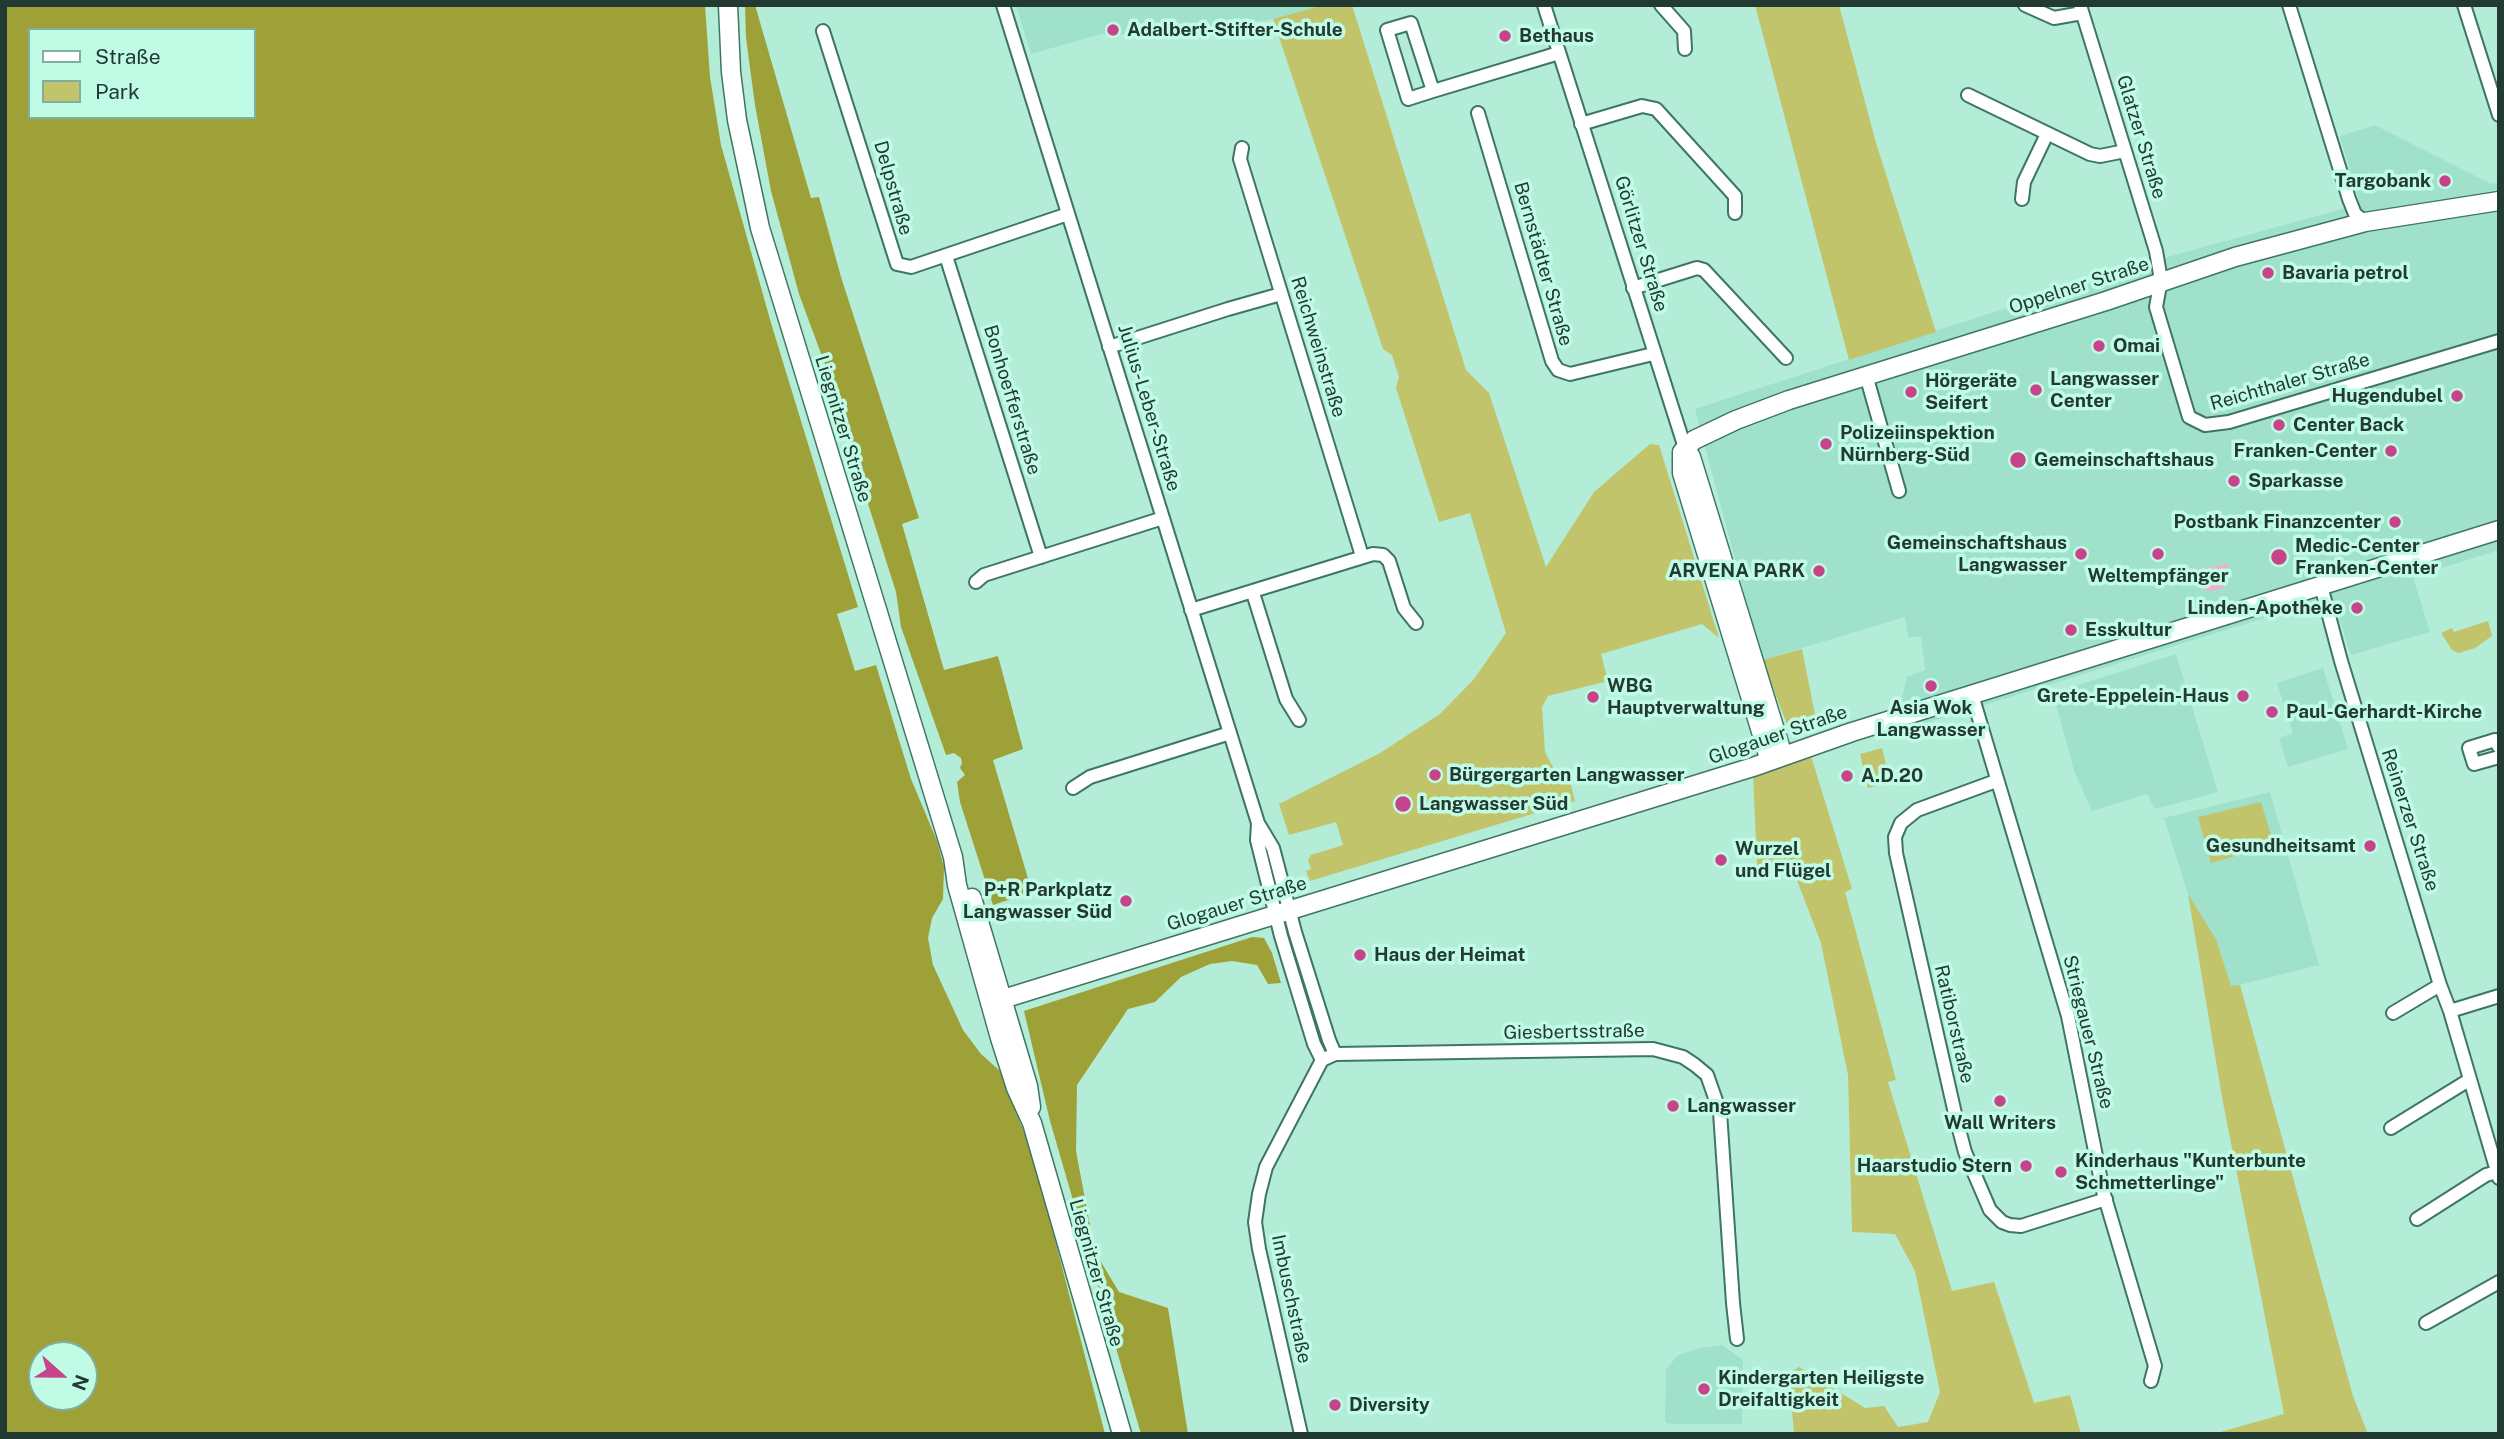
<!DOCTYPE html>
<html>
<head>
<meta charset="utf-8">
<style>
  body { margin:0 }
  #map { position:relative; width:2504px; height:1439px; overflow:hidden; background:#b3edd8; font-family:"Public Sans",sans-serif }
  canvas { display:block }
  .frame { position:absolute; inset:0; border:7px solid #233a32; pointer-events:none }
  .legend { position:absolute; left:28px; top:28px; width:228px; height:91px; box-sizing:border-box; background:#c0fbe6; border:2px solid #81ae9e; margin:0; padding:9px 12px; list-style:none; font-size:21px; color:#233a32 }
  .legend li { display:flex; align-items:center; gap:14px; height:35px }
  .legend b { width:35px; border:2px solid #81ae9e }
  .north { position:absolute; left:28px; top:1341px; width:70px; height:70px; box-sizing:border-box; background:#c0fbe6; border:2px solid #81ae9e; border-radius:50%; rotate:111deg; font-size:19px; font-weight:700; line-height:28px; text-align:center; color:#233a32 }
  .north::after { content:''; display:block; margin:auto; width:24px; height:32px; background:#c7448b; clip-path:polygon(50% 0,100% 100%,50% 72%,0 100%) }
</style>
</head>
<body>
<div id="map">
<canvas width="2504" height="1439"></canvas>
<div class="frame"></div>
<ul class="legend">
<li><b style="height:9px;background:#fff"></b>Straße</li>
<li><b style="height:19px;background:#c1c46b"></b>Park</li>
</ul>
<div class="north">N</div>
</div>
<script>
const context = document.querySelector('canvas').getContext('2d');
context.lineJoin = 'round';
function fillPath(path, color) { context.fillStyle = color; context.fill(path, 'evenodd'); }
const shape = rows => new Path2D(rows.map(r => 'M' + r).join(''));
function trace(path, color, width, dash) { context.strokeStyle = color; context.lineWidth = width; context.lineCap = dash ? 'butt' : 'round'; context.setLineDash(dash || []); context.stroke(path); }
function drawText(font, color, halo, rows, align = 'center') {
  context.font = font + ' "Public Sans",sans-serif'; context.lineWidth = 7; context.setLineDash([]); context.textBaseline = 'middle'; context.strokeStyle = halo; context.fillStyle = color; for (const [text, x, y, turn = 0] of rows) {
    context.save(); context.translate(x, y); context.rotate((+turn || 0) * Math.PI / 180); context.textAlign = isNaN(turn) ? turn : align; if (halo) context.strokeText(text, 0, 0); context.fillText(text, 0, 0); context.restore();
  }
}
fillPath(shape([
  [1016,5,1323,5,1273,19,1229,27,1164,35,1101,34,1031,54],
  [2375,125,2491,184,2499,183,2499,550,2413,577,2430,632,2351,655,2332,597,1910,728,1902,697,1907,677,1925,670,1921,637,1908,637,1905,617,1762,660,1695,409,2142,264,2360,204,2340,136],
  [2176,654,2218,792,2155,809,2147,794,2092,811,2074,771,2053,693],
  [2323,668,2348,749,2288,767,2279,738,2293,733,2277,683],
  [2270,792,2319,965,2231,987,2216,939,2188,894,2164,818],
  [1722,1345,1743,1360,1742,1424,1670,1424,1665,1422,1666,1370,1677,1356,1699,1348]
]), '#a0e1cb');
fillPath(shape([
  [1323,5,1352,5,1466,370,1489,393,1546,567,1594,492,1650,444,1659,445,1719,638,1702,624,1601,654,1608,681,1548,696,1542,707,1545,752,1562,784,1570,782,1575,801,1310,881,1306,871,1311,869,1308,860,1311,855,1343,845,1336,822,1289,835,1279,804,1380,753,1440,714,1474,679,1506,633,1470,513,1439,522,1396,388,1399,377,1392,355,1383,349,1273,19],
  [1755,5,1839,5,1876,143,1936,332,1849,360],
  [2488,621,2492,636,2475,648,2459,653,2452,650,2441,633,2452,628,2454,632],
  [1802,649,1817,725,1799,729,1787,724,1762,660],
  [1882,748,1890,782,1868,788,1860,754],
  [1811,756,1852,889,1845,892,1896,1080,1888,1082,1952,1291,1994,1282,2034,1403,2070,1395,2081,1434,1794,1434,1789,1373,1799,1367,1865,1408,1884,1406,1898,1427,1928,1422,1940,1392,1915,1271,1895,1234,1852,1232,1848,1075,1821,943,1790,862,1757,865,1753,773],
  [2261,802,2274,845,2211,863,2198,817],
  [2188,894,2216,939,2231,986,2240,985,2353,1396,2368,1434,2213,1434,2284,1414,2222,1097]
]), '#c1c46b');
fillPath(shape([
  [5,5,705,5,710,77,721,145,771,323,858,607,837,614,855,671,876,665,911,779,937,841,944,867,943,899,932,918,928,938,933,965,963,1030,981,1054,1000,1071,1025,1135,1052,1228,1105,1434,5,1434],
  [30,30,254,30,254,117,30,117],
  [42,1355,84,1355,84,1397,42,1397],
  [745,5,755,5,811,198,819,197,841,277,919,518,902,524,944,670,998,656,1023,749,993,760,1032,892,993,905,960,802,957,782,965,775,960,768,962,763,961,758,954,753,946,755,901,627,896,592,838,409,833,386,799,294,771,191,755,105,746,38],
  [1252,937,1264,938,1272,953,1281,983,1268,984,1257,965,1232,961,1210,964,1181,977,1155,1002,1128,1009,1077,1085,1076,1151,1095,1252,1119,1292,1168,1308,1188,1434,1141,1434,1050,1121,1024,1011]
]), '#9ea137');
fillPath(shape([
  [2191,563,2194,571,2227,564,2229,570,2227,581,2230,583,2224,586,2224,590,2223,588,2210,591,2200,588,2192,577]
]), '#f5accd');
const street = shape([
  [1003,5,1258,823,1257,840,1281,936,1314,1044,1322,1060],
  [1544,5,1685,448],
  [1661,5,1684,31,1685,49],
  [2025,5,2054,18,2082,13],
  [2080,5,2156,251,2161,280,2156,307,2189,417,2205,425,2229,422,2499,341],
  [2289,5,2349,199,2355,214,2365,222],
  [2464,5,2499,115],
  [823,31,897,264,911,267,1068,214],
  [1433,91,1411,23,1387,30,1408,99,1433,91,1559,53],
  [1968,95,2090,154,2100,156,2125,151],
  [1478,113,1552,361,1558,370,1570,374,1653,354],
  [1581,124,1642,106,1656,109,1735,196,1735,213],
  [1242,148,1240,159,1362,556],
  [2022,199,2024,182,2047,134],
  [946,256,1041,557],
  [1633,288,1697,268,1704,270,1786,358],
  [1109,347,1228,309,1281,294],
  [1866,375,1899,491],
  [976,582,984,575,1163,518],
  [2321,586,2341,661,2440,985,2450,1011,2499,1178],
  [1253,593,1286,699,1299,720],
  [1191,610,1373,554,1383,555,1389,561,1404,608,1416,623],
  [1972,695,2068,1016,2103,1191,2155,1366,2151,1381],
  [2499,747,2495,740,2469,748,2474,764,2499,757],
  [1996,781,1917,810,1901,823,1895,837,1896,853,1956,1118,1965,1152,1990,1210,2002,1222,2010,1225,2021,1226,2106,1199],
  [1073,788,1090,777,1230,733],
  [1258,823,1273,848,1295,932,1329,1040,1335,1054],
  [2450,1011,2499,996],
  [2393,1013,2440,985],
  [2391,1128,2469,1080],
  [2417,1219,2486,1175,2497,1172],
  [2426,1323,2499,1282],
  [1301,1434,1259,1249,1255,1222,1259,1194,1266,1167,1322,1060,1335,1054,1653,1049,1683,1057,1695,1065,1707,1075,1720,1112,1733,1303,1737,1339]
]);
const secondary = shape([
  [728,5,731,72,737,120,760,228,933,792,953,857,957,885,1000,1038,1016,1088,1032,1123,1122,1434],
  [1685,448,1691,457,1783,756],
  [1770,761,1682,473,1682,452,1694,440,1736,420,1789,400,2106,301,2235,257,2365,222,2499,201],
  [972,898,1028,1086,1031,1107],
  [990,1003,1753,767,1852,732,2499,530]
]);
trace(street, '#3e7664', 16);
trace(secondary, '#3e7664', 21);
trace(street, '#fff', 12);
trace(secondary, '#fff', 18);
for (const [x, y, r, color] of [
  [1113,30,7,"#c7448b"],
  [1505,36,7,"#c7448b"],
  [2445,181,7,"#c7448b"],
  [2268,273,7,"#c7448b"],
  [2099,346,7,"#c7448b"],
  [2036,390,7,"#c7448b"],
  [1911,392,7,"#c7448b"],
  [2457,396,7,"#c7448b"],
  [2279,425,7,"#c7448b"],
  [1826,444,7,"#c7448b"],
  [2391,451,7,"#c7448b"],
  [2018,460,9,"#c7448b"],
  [2234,481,7,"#c7448b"],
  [2395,522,7,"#c7448b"],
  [2081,554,7,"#c7448b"],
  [2158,554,7,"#c7448b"],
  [2279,557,9,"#c7448b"],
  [1819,571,7,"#c7448b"],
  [2357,608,7,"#c7448b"],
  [2071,630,7,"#c7448b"],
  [1931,686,7,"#c7448b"],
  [2243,696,7,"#c7448b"],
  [1593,697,7,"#c7448b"],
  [2272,712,7,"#c7448b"],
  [1435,775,7,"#c7448b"],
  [1847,776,7,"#c7448b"],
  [1403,804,9,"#c7448b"],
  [2370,846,7,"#c7448b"],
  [1721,860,7,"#c7448b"],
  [1126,901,7,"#c7448b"],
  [1360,955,7,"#c7448b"],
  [2000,1101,7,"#c7448b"],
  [1673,1106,7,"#c7448b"],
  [2026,1166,7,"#c7448b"],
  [2061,1172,7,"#c7448b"],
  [1704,1389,7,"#c7448b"],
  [1335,1405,7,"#c7448b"]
]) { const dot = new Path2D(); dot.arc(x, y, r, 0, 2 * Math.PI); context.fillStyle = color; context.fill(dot); trace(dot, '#c0fbe6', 2.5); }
drawText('bold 19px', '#233a32', '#c0fbe6', [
  ["Adalbert-Stifter-Schule",1127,30],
  ["Bethaus",1519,36],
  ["Targobank",2431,181,"right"],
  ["Bavaria petrol",2282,273],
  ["Omai",2113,346],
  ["Langwasser",2050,379],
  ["Center",2050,401],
  ["Hörgeräte",1925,381],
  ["Seifert",1925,403],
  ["Hugendubel",2443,396,"right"],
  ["Center Back",2293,425],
  ["Polizeiinspektion",1840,433],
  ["Nürnberg-Süd",1840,455],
  ["Franken-Center",2377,451,"right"],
  ["Gemeinschaftshaus",2034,460],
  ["Sparkasse",2248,481],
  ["Postbank Finanzcenter",2381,522,"right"],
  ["Gemeinschaftshaus",2067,543,"right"],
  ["Langwasser",2067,565,"right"],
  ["Medic-Center",2295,546],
  ["Franken-Center",2295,568],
  ["ARVENA PARK",1805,571,"right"],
  ["Weltempfänger",2158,576,"center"],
  ["Linden-Apotheke",2343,608,"right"],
  ["Esskultur",2085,630],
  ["WBG",1607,686],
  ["Hauptverwaltung",1607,708],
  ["Grete-Eppelein-Haus",2229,696,"right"],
  ["Asia Wok",1931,708,"center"],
  ["Langwasser",1931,730,"center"],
  ["Paul-Gerhardt-Kirche",2286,712],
  ["Bürgergarten Langwasser",1449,775],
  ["A.D.20",1861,776],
  ["Langwasser Süd",1419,804],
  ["Gesundheitsamt",2356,846,"right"],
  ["Wurzel",1735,849],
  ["und Flügel",1735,871],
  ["P+R Parkplatz",1112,890,"right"],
  ["Langwasser Süd",1112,912,"right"],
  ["Haus der Heimat",1374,955],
  ["Langwasser",1687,1106],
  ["Wall Writers",2000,1123,"center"],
  ["Kinderhaus \"Kunterbunte",2075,1161],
  ["Schmetterlinge\"",2075,1183],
  ["Haarstudio Stern",2012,1166,"right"],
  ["Kindergarten Heiligste",1718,1378],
  ["Dreifaltigkeit",1718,1400],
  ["Diversity",1349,1405]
], 'left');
drawText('19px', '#233a32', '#c0fbe6', [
  ["Glatzer Straße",2141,137,73],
  ["Delpstraße",893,188,74],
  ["Görlitzer Straße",1641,244,73],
  ["Bernstädter Straße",1543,264,74],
  ["Oppelner Straße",2079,286,-18],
  ["Reichweinstraße",1318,347,73],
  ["Reichthaler Straße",2290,382,-16],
  ["Bonhoefferstraße",1012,400,73],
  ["Julius-Leber-Straße",1149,408,73],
  ["Liegnitzer Straße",843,429,73],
  ["Glogauer Straße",1778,735,-19],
  ["Reinerzer Straße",2410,820,72],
  ["Glogauer Straße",1237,904,-17],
  ["Ratiborstraße",1954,1024,77],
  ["Giesbertsstraße",1574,1032,-1],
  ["Striegauer Straße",2088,1032,76],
  ["Liegnitzer Straße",1096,1273,74],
  ["Imbuschstraße",1291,1299,78]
]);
</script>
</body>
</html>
